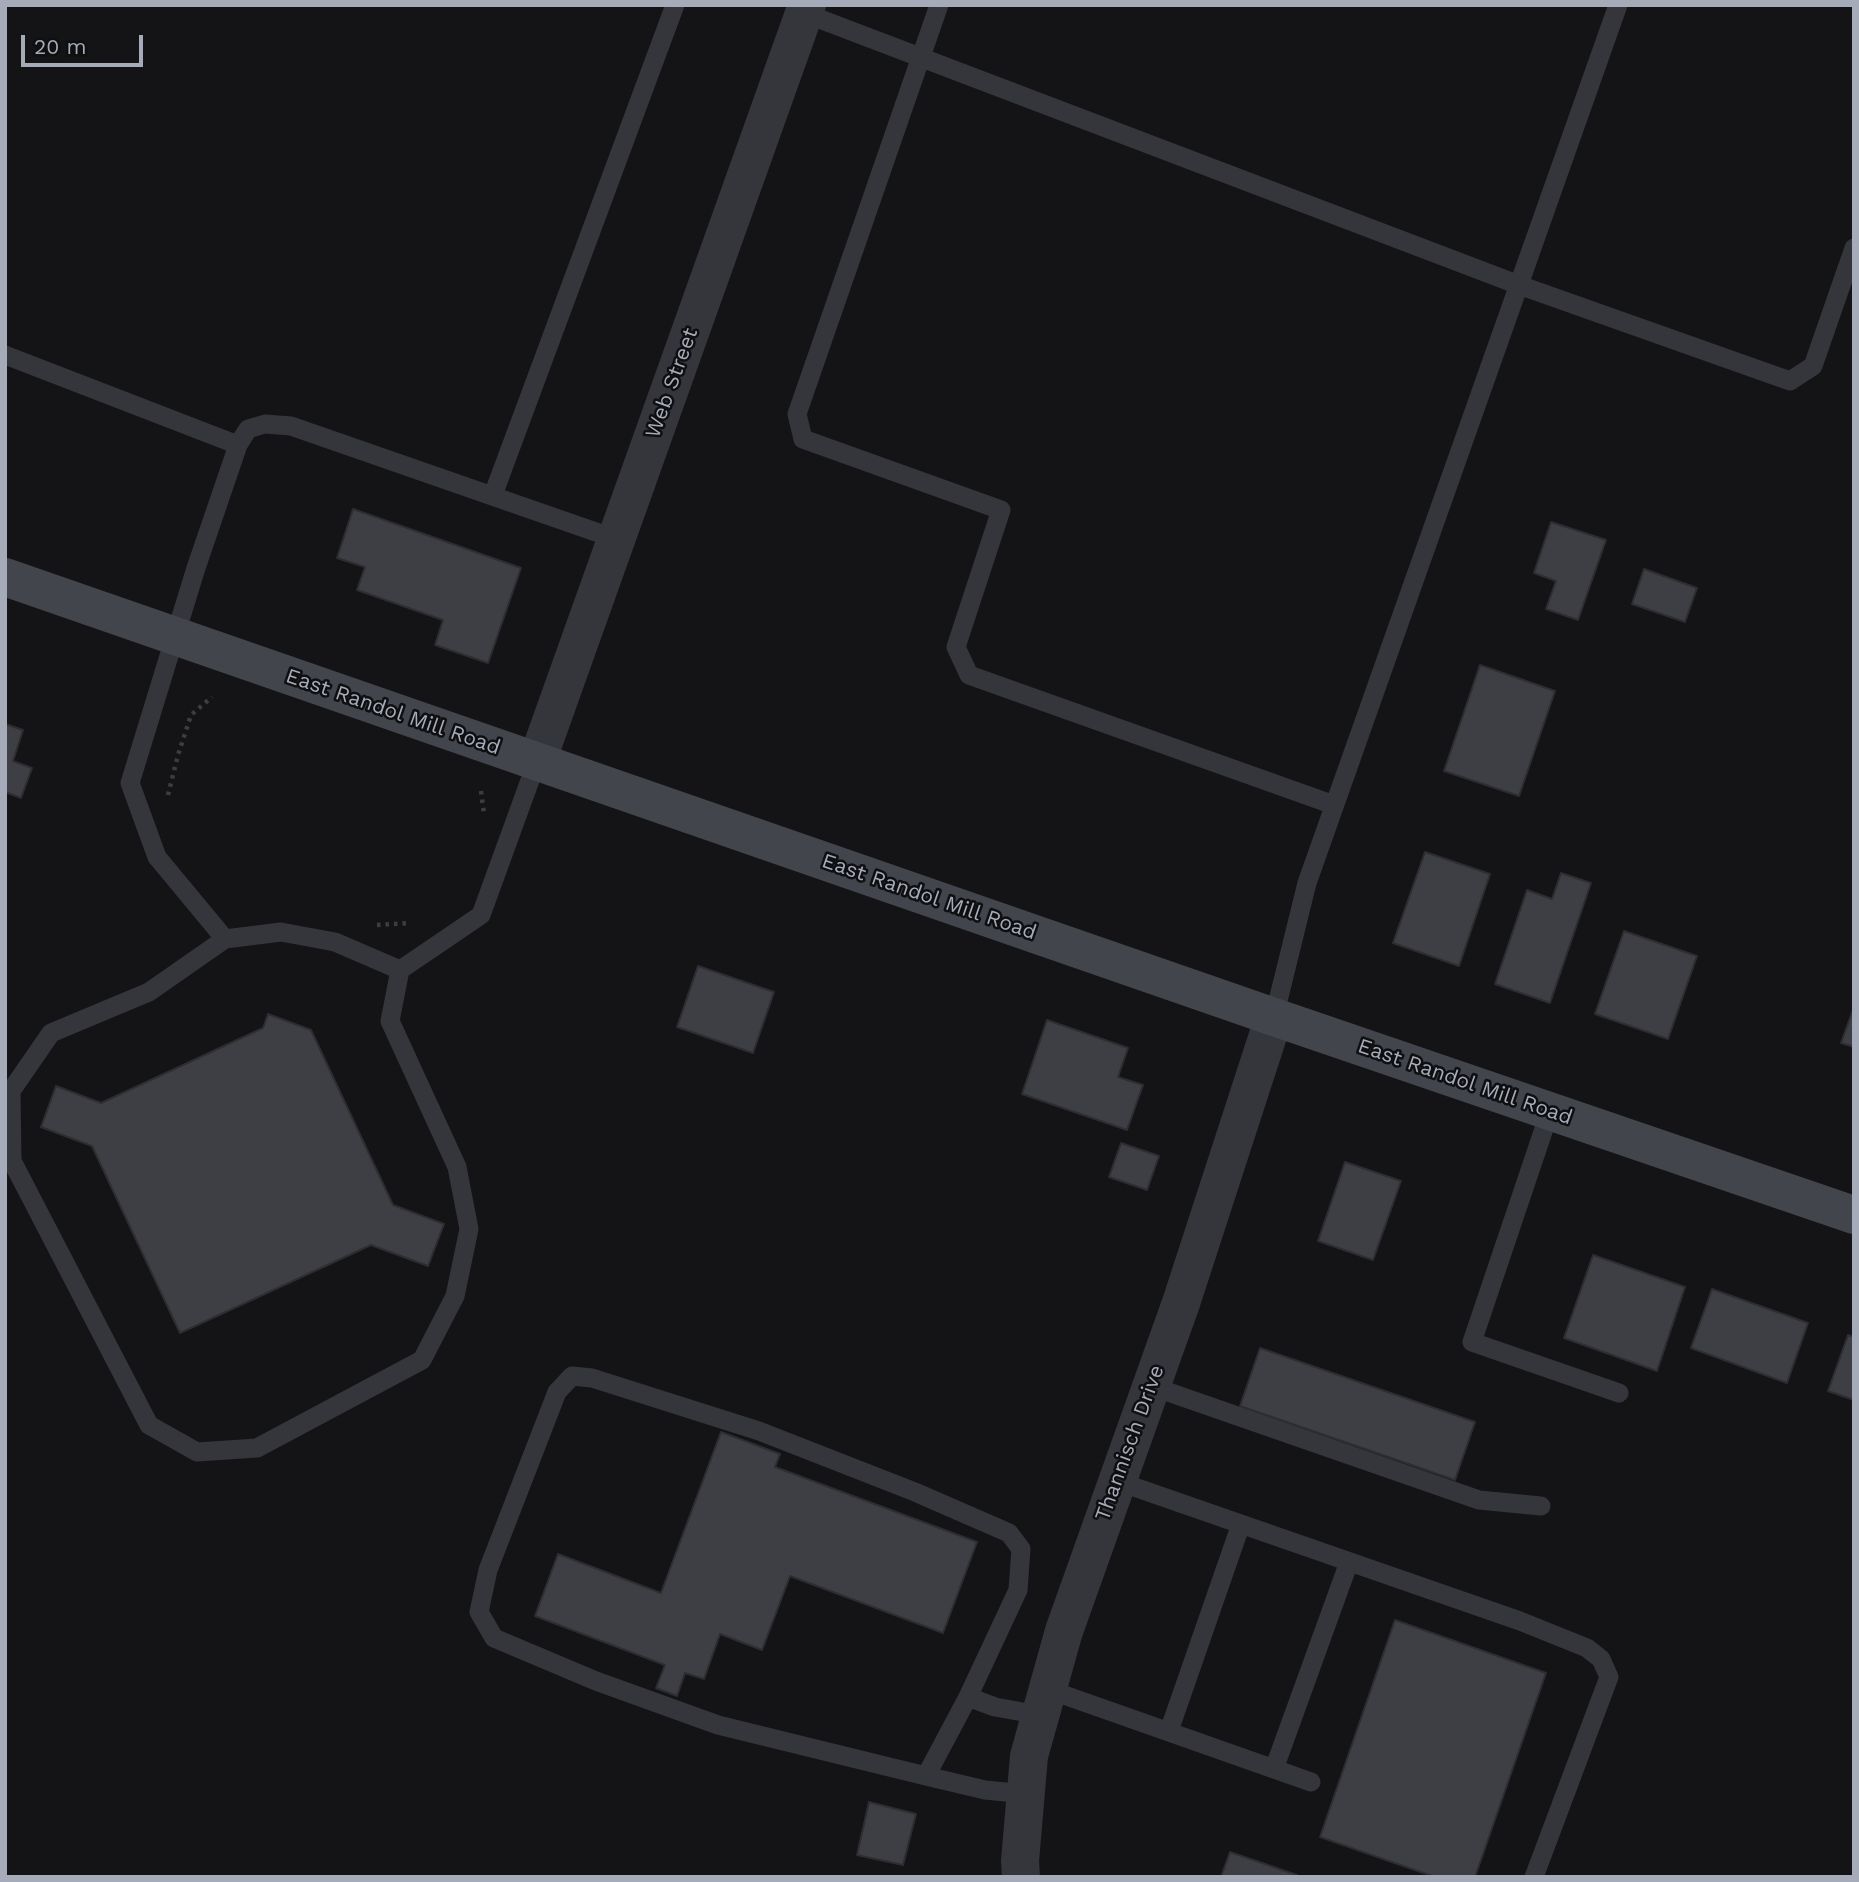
<!DOCTYPE html>
<html>
<head>
<meta charset="utf-8">
<style>
  body { margin:0 }
  #map { position:relative; width:1859px; height:1882px; overflow:hidden; background:#141416; font-family:"Work Sans",sans-serif }
  canvas { display:block }
  .frame { position:absolute; inset:0; border:7px solid #a5abb8; pointer-events:none }
  .scale { position:absolute; left:21px; top:35px; width:122px; height:32px; box-sizing:border-box; border:4px solid #a5abb8; border-top:0; padding-left:9px; font-size:21px; line-height:24px; white-space:nowrap; color:#a5abb8; -webkit-text-stroke:5px #0f0f11; paint-order:stroke }
</style>
</head>
<body>
<div id="map">
<canvas width="1859" height="1882"></canvas>
<div class="frame"></div>
<div class="scale">20 m</div>
</div>
<script>
const context = document.querySelector('canvas').getContext('2d');
context.lineJoin = 'round';
function fillPath(path, color) { context.fillStyle = color; context.fill(path, 'evenodd'); }
const shape = rows => new Path2D(rows.map(r => 'M' + r).join(''));
function trace(path, color, width, dash) { context.strokeStyle = color; context.lineWidth = width; context.lineCap = dash ? 'butt' : 'round'; context.setLineDash(dash || []); context.stroke(path); }
function drawText(font, color, halo, rows, align = 'center') {
  context.font = font + ' "Work Sans",sans-serif'; context.lineWidth = 5; context.setLineDash([]); context.textBaseline = 'middle'; context.strokeStyle = halo; context.fillStyle = color; for (const [text, x, y, turn = 0] of rows) {
    context.save(); context.translate(x, y); context.rotate((+turn || 0) * Math.PI / 180); context.textAlign = isNaN(turn) ? turn : align; if (halo) context.strokeText(text, 0, 0); context.fillText(text, 0, 0); context.restore();
  }
}
const building = shape([
  [353,509,521,568,488,663,435,645,443,620,357,590,365,567,337,558,353,509],
  [1551,522,1606,540,1578,620,1546,609,1556,581,1534,573,1551,522],
  [1644,569,1697,588,1685,622,1632,604,1644,569],
  [1480,665,1555,691,1519,796,1444,771,1480,665],
  [5,724,23,730,13,761,32,768,21,798,5,792,5,724],
  [1425,852,1490,874,1459,966,1393,943,1425,852],
  [1561,873,1591,883,1550,1003,1495,984,1527,890,1552,899,1561,873],
  [1624,931,1697,956,1668,1039,1595,1014,1624,931],
  [698,966,774,992,753,1053,677,1027,698,966],
  [1854,1007,1854,1047,1841,1043,1854,1007],
  [268,1014,311,1030,393,1205,444,1224,428,1266,371,1245,180,1333,92,1146,41,1127,56,1086,101,1103,263,1028,268,1014],
  [1047,1020,1128,1048,1118,1077,1143,1085,1127,1130,1022,1094,1047,1020],
  [1121,1143,1159,1156,1147,1190,1109,1177,1121,1143],
  [1345,1162,1401,1181,1373,1260,1318,1241,1345,1162],
  [1593,1255,1685,1287,1657,1371,1564,1338,1593,1255],
  [1712,1289,1808,1323,1787,1383,1691,1348,1712,1289],
  [1848,1335,1854,1337,1854,1400,1828,1391,1848,1335],
  [1260,1348,1475,1422,1455,1480,1240,1406,1260,1348],
  [721,1432,780,1454,775,1467,977,1542,943,1633,790,1576,762,1650,720,1634,704,1679,685,1673,677,1696,656,1688,665,1665,535,1616,558,1554,661,1593,721,1432],
  [1395,1620,1546,1673,1475,1877,1435,1877,1320,1837,1395,1620],
  [869,1802,916,1814,903,1865,857,1855,869,1802],
  [1230,1852,1297,1875,1297,1877,1221,1877,1230,1852]
]);
fillPath(building, '#3e3f44');
trace(building, '#2e2e32', 2);
trace(shape([
  [481,791,484,814],
  [168,795,178,755,191,715,212,697],
  [377,925,410,923]
]), '#3b3d43', 4.5, [3.5, 5]);
trace(shape([
  [939,5,797,414,803,439,1001,510,956,647,969,675,1334,805],
  [804,13,1519,285,1790,381,1813,366,1854,248],
  [5,355,238,445,196,568,130,783,157,857,225,939,281,932,335,942,400,970,481,915,537,761],
  [238,445,248,429,265,424,291,426,616,539],
  [493,495,675,5],
  [225,939,149,992,51,1033,11,1091,12,1161,149,1425,197,1452,257,1448,422,1360,455,1296,469,1229,457,1167,390,1021,400,970],
  [1274,1017,1307,883,1618,5],
  [1550,1111,1472,1342,1619,1393],
  [1151,1386,1479,1500,1541,1506],
  [1117,1481,1520,1621,1587,1648,1601,1659,1609,1677,1534,1877],
  [1047,1689,1311,1782],
  [1169,1731,1241,1524],
  [1274,1769,1349,1562],
  [926,1776,968,1697],
  [1026,1794,985,1790,926,1776,718,1725,596,1681,494,1638,479,1612,488,1570,557,1392,572,1376,592,1378,759,1431,915,1492,1009,1533,1021,1549,1018,1590,968,1697,995,1707,1040,1715]
]), '#35363b', 19);
trace(shape([
  [537,761,807,5],
  [1021,1877,1020,1861,1029,1756,1064,1631,1181,1303,1274,1017]
]), '#35363b', 38);
trace(shape([
  [5,577,1274,1017,1854,1215]
]), '#43454c', 38);
drawText('21px', '#a5abb8', '#0f0f11', [
  ["Web Street",672,383,-70],
  ["East Randol Mill Road",393,712,19],
  ["East Randol Mill Road",929,897,19],
  ["East Randol Mill Road",1465,1082,19],
  ["Thannisch Drive",1130,1443,-70]
]);
</script>
</body>
</html>
